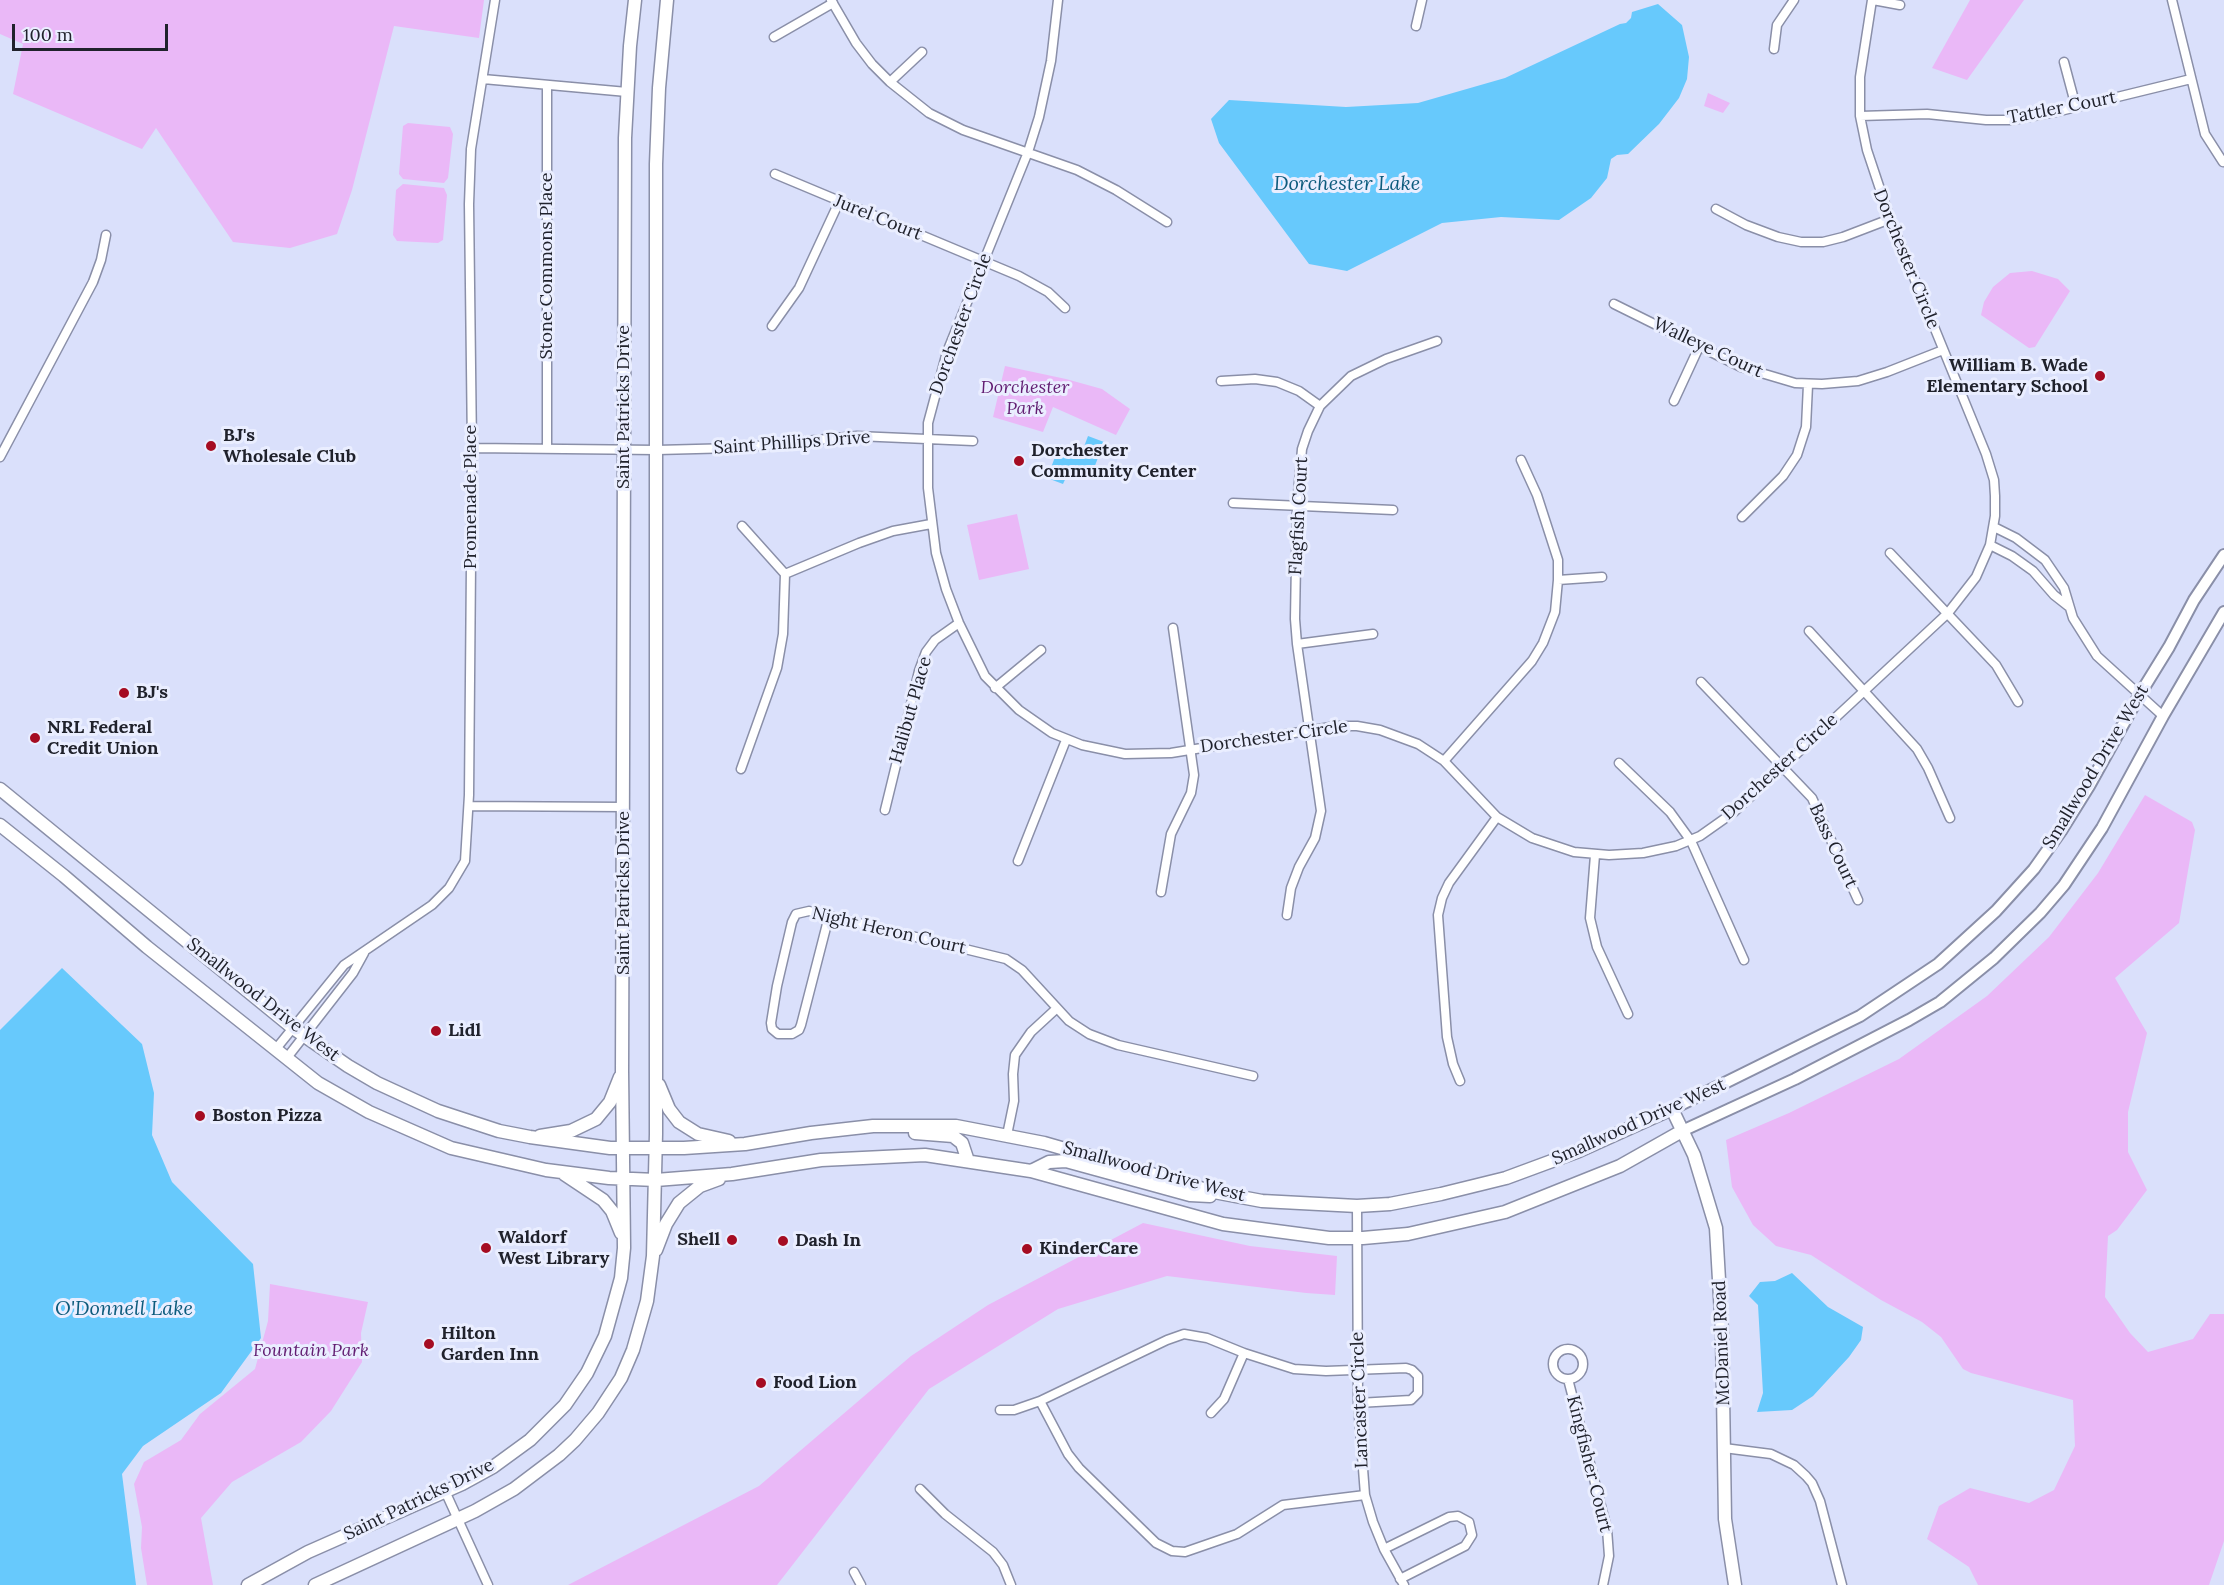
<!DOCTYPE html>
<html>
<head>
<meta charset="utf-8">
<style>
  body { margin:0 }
  #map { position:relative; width:2224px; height:1585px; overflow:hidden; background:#dae0fb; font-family:Lora,serif }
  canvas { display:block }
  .scale { position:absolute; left:12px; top:24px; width:156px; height:27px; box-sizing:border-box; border:3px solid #20222c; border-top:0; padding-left:8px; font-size:18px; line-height:21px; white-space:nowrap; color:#20222c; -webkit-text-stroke:4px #eaeeff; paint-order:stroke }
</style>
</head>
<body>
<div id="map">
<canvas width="2224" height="1585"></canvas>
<div class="scale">100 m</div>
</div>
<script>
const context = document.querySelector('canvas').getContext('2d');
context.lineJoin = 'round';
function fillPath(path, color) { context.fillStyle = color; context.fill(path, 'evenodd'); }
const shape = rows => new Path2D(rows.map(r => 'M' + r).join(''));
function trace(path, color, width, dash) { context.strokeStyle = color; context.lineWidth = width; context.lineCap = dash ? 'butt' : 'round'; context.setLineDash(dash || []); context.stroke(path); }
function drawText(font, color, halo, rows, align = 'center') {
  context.font = font + ' Lora,serif'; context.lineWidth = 6; context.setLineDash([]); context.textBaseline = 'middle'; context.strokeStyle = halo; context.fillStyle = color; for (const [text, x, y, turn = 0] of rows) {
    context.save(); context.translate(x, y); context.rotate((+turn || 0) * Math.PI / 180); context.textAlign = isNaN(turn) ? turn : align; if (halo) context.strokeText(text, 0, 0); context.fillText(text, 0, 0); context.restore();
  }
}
fillPath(shape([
  [0,0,484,0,479,38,394,26,352,190,337,234,290,248,233,242,156,128,142,149,13,94,23,44,0,34],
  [1970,0,2024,0,1967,80,1932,68],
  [1708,93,1730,103,1723,113,1704,106],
  [408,123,450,127,453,134,448,178,444,183,403,179,399,174,403,126],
  [403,184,444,188,447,195,443,240,438,243,397,241,393,235,396,190],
  [2032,271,2058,279,2070,291,2035,347,2029,348,1981,315,1984,302,1993,287,2010,273],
  [1005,366,1066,379,1102,389,1130,409,1116,435,1053,407,1043,432,993,417],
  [1017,514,1029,569,979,580,967,525],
  [2145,795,2192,822,2195,830,2179,923,2115,978,2147,1033,2128,1112,2128,1152,2147,1190,2117,1230,2108,1236,2105,1297,2130,1333,2148,1352,2193,1339,2210,1314,2224,1314,2224,1541,2209,1585,1978,1585,1969,1567,1927,1539,1939,1506,1970,1488,2029,1503,2054,1490,2075,1446,2073,1400,1971,1373,1963,1369,1941,1337,1922,1322,1881,1300,1811,1255,1776,1246,1753,1225,1732,1187,1726,1140,1789,1113,1899,1059,1987,996,2049,937,2098,873],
  [1143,1223,1250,1246,1337,1256,1335,1295,1306,1293,1167,1276,1058,1309,929,1389,777,1585,568,1585,759,1486,911,1356,988,1305],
  [270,1284,368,1302,361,1333,362,1362,331,1411,301,1442,232,1482,201,1518,213,1585,147,1585,141,1548,142,1527,134,1484,144,1462,181,1440,200,1414,255,1369,268,1321]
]), '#eab8f7');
fillPath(shape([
  [1658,4,1682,25,1689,57,1687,79,1679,98,1659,124,1628,154,1617,155,1611,159,1607,178,1591,198,1559,220,1501,217,1442,223,1347,271,1309,264,1219,143,1211,119,1229,100,1346,107,1418,103,1505,78,1620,24,1626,23,1631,18,1632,12],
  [1088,436,1104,442,1091,476,1070,469,1063,484,1047,478,1060,444,1082,452],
  [62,968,142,1044,154,1093,152,1135,172,1182,253,1264,261,1338,221,1393,143,1446,122,1474,136,1585,0,1585,0,1030],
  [1792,1273,1828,1307,1863,1327,1861,1340,1849,1357,1813,1396,1792,1410,1757,1412,1763,1393,1758,1305,1749,1296,1760,1282,1775,1281]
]), '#67c9fc');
const minor = shape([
  [831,0,856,43,872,64,890,82,929,113,963,130,1077,170,1116,190,1167,222],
  [1058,0,1051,61,1039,117,1028,152,947,352,928,423,928,488,936,553,946,589,959,623,985,676,1019,710,1052,733,1082,745,1125,754,1171,753,1337,726,1357,726,1380,730,1418,744,1444,761,1497,817,1532,838,1574,852,1609,855,1643,853,1676,846,1700,836,1734,812,1948,613,1976,577,1990,545,1995,516,1995,496,1994,480,1986,454,1890,219,1867,150,1860,116,1860,77,1872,0],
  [1873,0,1900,5],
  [2172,0,2205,134,2223,162],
  [1416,26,1422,0],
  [774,37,833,3],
  [1774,49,1777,25,1794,0],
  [2064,62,2076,107],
  [483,79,627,92],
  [890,82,922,52],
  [1860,116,1927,114,1986,120,2012,120,2060,111,2191,79],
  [775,174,1019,276,1048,292,1065,308],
  [1716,209,1746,225,1778,237,1801,242,1823,242,1843,237,1890,219],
  [1614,304,1741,367,1795,383,1822,384,1858,381,1887,372,1943,350],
  [772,326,799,288,839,202],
  [1221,381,1255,379,1277,382,1299,391,1320,406],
  [1674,401,1699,347],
  [472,448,657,450,735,448,857,436,973,441],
  [547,448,547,85],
  [0,457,93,282,101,260,106,235],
  [1233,503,1393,510],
  [1742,517,1783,476,1797,455,1806,427,1808,385],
  [742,526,785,574],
  [1994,527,2016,538,2045,560,2064,588,2073,618,2097,656,2163,716],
  [1990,545,2012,556,2033,571,2054,595,2068,606],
  [1890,553,1996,665,2018,702],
  [1558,580,1602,577],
  [1809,631,1917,749,1928,768,1950,818],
  [1297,644,1373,634],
  [1701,682,1812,798,1858,900],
  [995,688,1041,650],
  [1444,761,1532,661,1543,643,1555,612,1558,580,1558,560,1537,495,1521,460],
  [1619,763,1670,812,1691,841,1744,960],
  [741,769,777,668,783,634,785,574,859,543,893,531,931,524],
  [469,806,624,807],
  [885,810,919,671,926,652,935,640,959,623],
  [1595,855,1590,918,1597,947,1628,1014],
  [1018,861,1066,740],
  [1161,892,1171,834,1191,793,1194,775,1173,628],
  [1287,915,1291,888,1299,867,1315,838,1321,811,1297,644,1295,619,1297,505,1302,449,1308,431,1320,406,1351,376,1386,359,1437,341],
  [829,916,801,1025,799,1030,792,1034,778,1034,772,1029,771,1023,777,986,792,922,796,914,809,911,1006,959,1022,970,1069,1021,1089,1034,1118,1045,1253,1076],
  [275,1050,344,965,432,905,449,888,465,861,469,795,472,448,469,204,471,149,495,0],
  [286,1059,353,973,364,953],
  [1460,1081,1453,1064,1447,1037,1438,915,1442,898,1449,883,1497,817],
  [1007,1135,1014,1101,1013,1074,1015,1055,1031,1032,1056,1009],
  [1357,1206,1358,1403,1365,1495,1373,1522,1384,1549,1404,1585],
  '1553 1364a15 15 0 1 1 30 0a15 15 0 1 1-30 0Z',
  [1568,1379,1607,1529,1609,1556,1603,1585],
  [1358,1403,1411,1400,1418,1393,1418,1376,1412,1370,1406,1368,1326,1371,1294,1369,1244,1353,1207,1338,1184,1334,1167,1340,1040,1401,1068,1454,1079,1468,1156,1543,1172,1551,1185,1552,1237,1534,1283,1505,1365,1495],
  [1000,1410,1014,1410,1040,1401],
  [1211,1413,1224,1399,1244,1353],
  [1724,1448,1771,1454,1794,1465,1806,1476,1812,1483,1820,1501,1842,1585],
  [920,1489,945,1514,993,1552,1003,1565,1011,1585],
  [445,1491,488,1585],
  [1384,1549,1449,1517,1458,1516,1469,1522,1472,1535,1465,1546,1400,1579],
  [854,1572,861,1585]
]);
const tertiary = shape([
  [1672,1109,1860,1016,1938,964,1996,911,2034,869,2061,831,2089,786,2140,694,2169,647,2194,600,2224,555],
  [1682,1131,1795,1079,1909,1020,1940,1002,1994,958,2040,913,2064,885,2102,828,2163,716,2224,612]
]);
const secondary = shape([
  [0,789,293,1028,348,1066,377,1083,438,1111,499,1131,530,1137,610,1148,684,1148,745,1144,811,1133,873,1126,956,1126,1044,1143,1214,1192,1262,1201,1357,1206,1390,1204,1441,1194,1506,1178,1579,1151,1672,1109,1694,1155,1716,1228,1722,1332,1725,1519,1735,1585],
  [0,825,64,876,147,947,318,1083,369,1112,451,1148,546,1170,609,1178,656,1180,732,1174,821,1160,925,1155,1031,1171,1223,1224,1329,1238,1363,1238,1408,1234,1505,1212,1620,1166,1682,1131],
  [659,1085,669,1109,679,1122,698,1134,729,1141],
  [915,1133,953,1136,962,1143,968,1161],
  [540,1136,571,1131,596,1119,610,1102,620,1077],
  [1031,1171,1049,1162,1066,1161,1190,1195,1210,1196],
  [564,1174,603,1200,612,1211,621,1233],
  [656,1250,666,1224,679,1203,700,1186,719,1179],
  [248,1585,308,1552,462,1484,493,1467,530,1440,565,1405,587,1373,605,1336,621,1278,624,1248,622,1070,625,138,630,46,635,0],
  [315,1585,475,1511,514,1489,559,1455,575,1440,598,1413,621,1378,633,1350,647,1301,653,1256,656,1134,656,164,659,88,667,0]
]);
trace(minor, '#8a8fa8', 11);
trace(tertiary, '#8a8fa8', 14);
trace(secondary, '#8a8fa8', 15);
trace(minor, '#fff', 8);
trace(tertiary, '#fff', 10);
trace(secondary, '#fff', 12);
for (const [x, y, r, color] of [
  [2100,376,6,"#a50c22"],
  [211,446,6,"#a50c22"],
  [1019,461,6,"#a50c22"],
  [124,693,6,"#a50c22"],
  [35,738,6,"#a50c22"],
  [436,1031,6,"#a50c22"],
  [200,1116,6,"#a50c22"],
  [732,1240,6,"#a50c22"],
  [783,1241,6,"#a50c22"],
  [486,1248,6,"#a50c22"],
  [1027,1249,6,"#a50c22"],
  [429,1344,6,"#a50c22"],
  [761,1383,6,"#a50c22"]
]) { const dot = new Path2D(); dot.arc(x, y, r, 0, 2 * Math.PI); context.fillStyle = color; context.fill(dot); trace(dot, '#eaeeff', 2); }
drawText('18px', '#20222c', '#eaeeff', [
  ["Tattler Court",2062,108,-11],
  ["Jurel Court",878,218,22],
  ["Dorchester Circle",1906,259,68],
  ["Stone Commons Place",547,266,-90],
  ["Dorchester Circle",961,324,-70],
  ["Walleye Court",1708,348,25],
  ["Saint Patricks Drive",624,407,-90],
  ["Saint Phillips Drive",792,443,-4],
  ["Promenade Place",471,497,-90],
  ["Flagfish Court",1299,516,-87],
  ["Halibut Place",911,710,-74],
  ["Dorchester Circle",1274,737,-8],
  ["Dorchester Circle",1780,767,-42],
  ["Smallwood Drive West",2096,767,-59],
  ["Bass Court",1833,846,65],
  ["Saint Patricks Drive",624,893,-90],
  ["Night Heron Court",889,931,13],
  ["Smallwood Drive West",263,1000,38],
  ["Smallwood Drive West",1639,1122,-24],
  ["Smallwood Drive West",1154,1172,15],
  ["McDaniel Road",1722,1343,-92],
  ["Lancaster Circle",1360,1400,-92],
  ["Kingfisher Court",1589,1464,76],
  ["Saint Patricks Drive",419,1500,-26]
]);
drawText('bold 18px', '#20222c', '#eaeeff', [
  ["William B. Wade",2088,366,"right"],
  ["Elementary School",2088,387,"right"],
  ["BJ's",223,436],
  ["Wholesale Club",223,457],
  ["Dorchester",1031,451],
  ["Community Center",1031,472],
  ["BJ's",136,693],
  ["NRL Federal",47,728],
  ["Credit Union",47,749],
  ["Lidl",448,1031],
  ["Boston Pizza",212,1116],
  ["Waldorf",498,1238],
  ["West Library",498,1259],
  ["Shell",720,1240,"right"],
  ["Dash In",795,1241],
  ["KinderCare",1039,1249],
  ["Hilton",441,1334],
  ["Garden Inn",441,1355],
  ["Food Lion",773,1383]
], 'left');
drawText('italic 18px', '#621d72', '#eaeeff', [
  ["Dorchester",1025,388],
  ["Park",1025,409],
  ["Fountain Park",311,1351]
]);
drawText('italic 20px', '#0d5b7d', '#eaeeff', [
  ["Dorchester Lake",1347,184],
  ["O'Donnell Lake",124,1309]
]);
</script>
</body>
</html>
